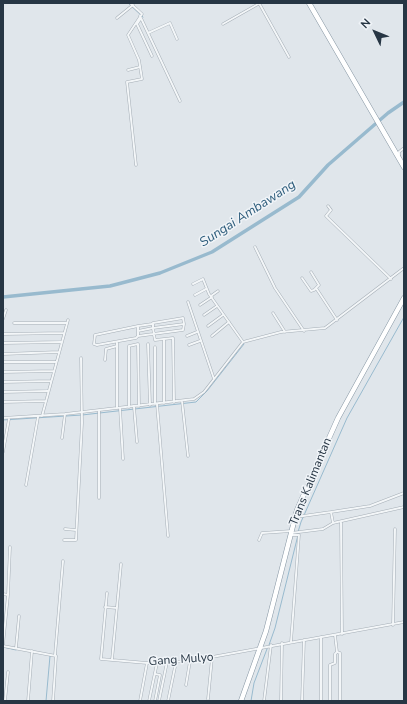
<!DOCTYPE html>
<html>
<head>
<meta charset="utf-8">
<style>
  body { margin:0 }
  #map { position:relative; width:407px; height:704px; overflow:hidden; background:#e0e6eb; font-family:"Nunito Sans",sans-serif }
  canvas { display:block }
  .frame { position:absolute; inset:0; border:4px solid #273644; pointer-events:none }
  .north { position:absolute; left:355px; top:12px; width:40px; height:40px; -webkit-text-stroke:3px #f0f4f8; paint-order:stroke; rotate:313deg; font-size:11px; font-weight:700; line-height:16px; text-align:center; color:#273644 }
  .north::after { content:''; display:block; margin:auto; width:14px; height:18px; background:#273644; clip-path:polygon(50% 0,100% 100%,50% 72%,0 100%) }
</style>
</head>
<body>
<div id="map">
<canvas width="407" height="704"></canvas>
<div class="frame"></div>
<div class="north">N</div>
</div>
<script>
const context = document.querySelector('canvas').getContext('2d');
context.lineJoin = 'round';
const shape = rows => new Path2D(rows.map(r => 'M' + r).join(''));
function trace(path, color, width, dash) { context.strokeStyle = color; context.lineWidth = width; context.lineCap = dash ? 'butt' : 'round'; context.setLineDash(dash || []); context.stroke(path); }
function drawText(font, color, halo, rows, align = 'center') {
  context.font = font + ' "Nunito Sans",sans-serif'; context.lineWidth = 3; context.setLineDash([]); context.textBaseline = 'middle'; context.strokeStyle = halo; context.fillStyle = color; for (const [text, x, y, turn = 0] of rows) {
    context.save(); context.translate(x, y); context.rotate((+turn || 0) * Math.PI / 180); context.textAlign = isNaN(turn) ? turn : align; if (halo) context.strokeText(text, 0, 0); context.fillText(text, 0, 0); context.restore();
  }
}
trace(shape([
  [128,3,143,17],
  [3,420,82,415,196,402,207,391,244,344],
  [298,532,301,522,347,418,404,317],
  [269,645,275,628,298,535],
  [3,647,16,650],
  [46,701,50,656],
  [251,701,254,683,267,649]
]), '#98bace', 1);
trace(shape([
  [3,297,110,286,160,273,212,252,299,197,328,165,388,113,404,102]
]), '#98bace', 3.5);
const minor = shape([
  [130,3,142,14,128,35,139,60,142,79,127,82,136,165],
  [259,3,289,57],
  [140,16,180,101],
  [117,18,133,5],
  [141,18,137,24,152,56],
  [223,24,260,3],
  [148,33,170,23,177,39],
  [128,70,140,67],
  [399,155,399,152,404,148],
  [328,206,331,210,326,216,391,279],
  [255,247,275,288,304,331],
  [302,278,311,291,314,290,319,285,311,272],
  [193,284,203,279,209,294,243,342],
  [316,288,337,320],
  [195,295,206,289],
  [211,296,218,291],
  [188,302,214,379],
  [200,305,212,297],
  [273,313,285,332],
  [204,315,217,306],
  [3,319,6,310],
  [14,323,67,323],
  [138,326,138,336,136,338,97,345,94,344,95,335,138,326],
  [138,326,152,324],
  [208,326,223,315],
  [138,331,153,328,184,324,183,318,153,323,153,328,154,335,155,340,164,339],
  [3,334,64,333],
  [138,336,183,330,184,324],
  [187,336,197,332],
  [212,336,229,322],
  [117,342,117,408],
  [3,343,61,342],
  [148,344,150,405],
  [189,345,200,341],
  [155,347,155,404],
  [3,354,59,352],
  [105,360,106,349,117,346],
  [3,362,56,362],
  [3,372,54,371],
  [3,382,51,381],
  [3,392,48,391],
  [182,401,188,456],
  [3,402,46,401],
  [164,403,164,339,173,338,174,402],
  [157,404,168,536],
  [129,407,129,346,138,344,139,406],
  [134,407,137,442],
  [120,408,123,459],
  [99,411,99,498],
  [42,416,68,320],
  [3,418,65,414,194,399,204,392,243,342,281,332,325,328,404,268],
  [62,438,65,414],
  [3,452,9,419],
  [26,485,38,417],
  [331,512,370,506,404,493],
  [296,517,331,512,333,523],
  [341,522,342,634],
  [65,529,76,530],
  [291,533,323,529,333,523,404,507],
  [64,540,76,540,82,423,81,358],
  [259,540,262,533,291,531],
  [107,593,101,659,147,663,190,661,404,622],
  [3,594,8,595,3,645],
  [8,595,10,547],
  [105,607,117,608],
  [393,625,395,529],
  [291,642,299,535,292,535],
  [3,646,56,656,53,701],
  [16,648,19,616],
  [337,652,340,653,340,701],
  [55,655,63,561],
  [112,660,121,564],
  [186,685,190,661],
  [208,699,212,658],
  [5,701,8,672],
  [28,701,32,651],
  [140,701,147,663],
  [149,701,157,663],
  [155,701,160,675,155,674],
  [159,701,167,662],
  [168,701,176,662],
  [264,701,271,645],
  [281,701,282,643],
  [302,701,304,640],
  [321,701,321,637],
  [330,701,330,665,335,663,335,654,337,652,335,635]
]);
const trunk = shape([
  [309,3,404,167],
  [241,701,266,631,297,510,338,418,404,298]
]);
trace(minor, '#a5aeb6', 3);
trace(trunk, '#8696a3', 5.5);
trace(minor, '#f3f6f8', 2);
trace(trunk, '#fff', 4.5);
drawText('12px', '#273644', '#f0f4f8', [
  ["Trans Kalimantan",311,482,-68],
  ["Gang Mulyo",181,660,-4]
]);
drawText('italic 13px', '#2d5c7b', '#f0f4f8', [
  ["Sungai Ambawang",248,214,-33]
]);
</script>
</body>
</html>
